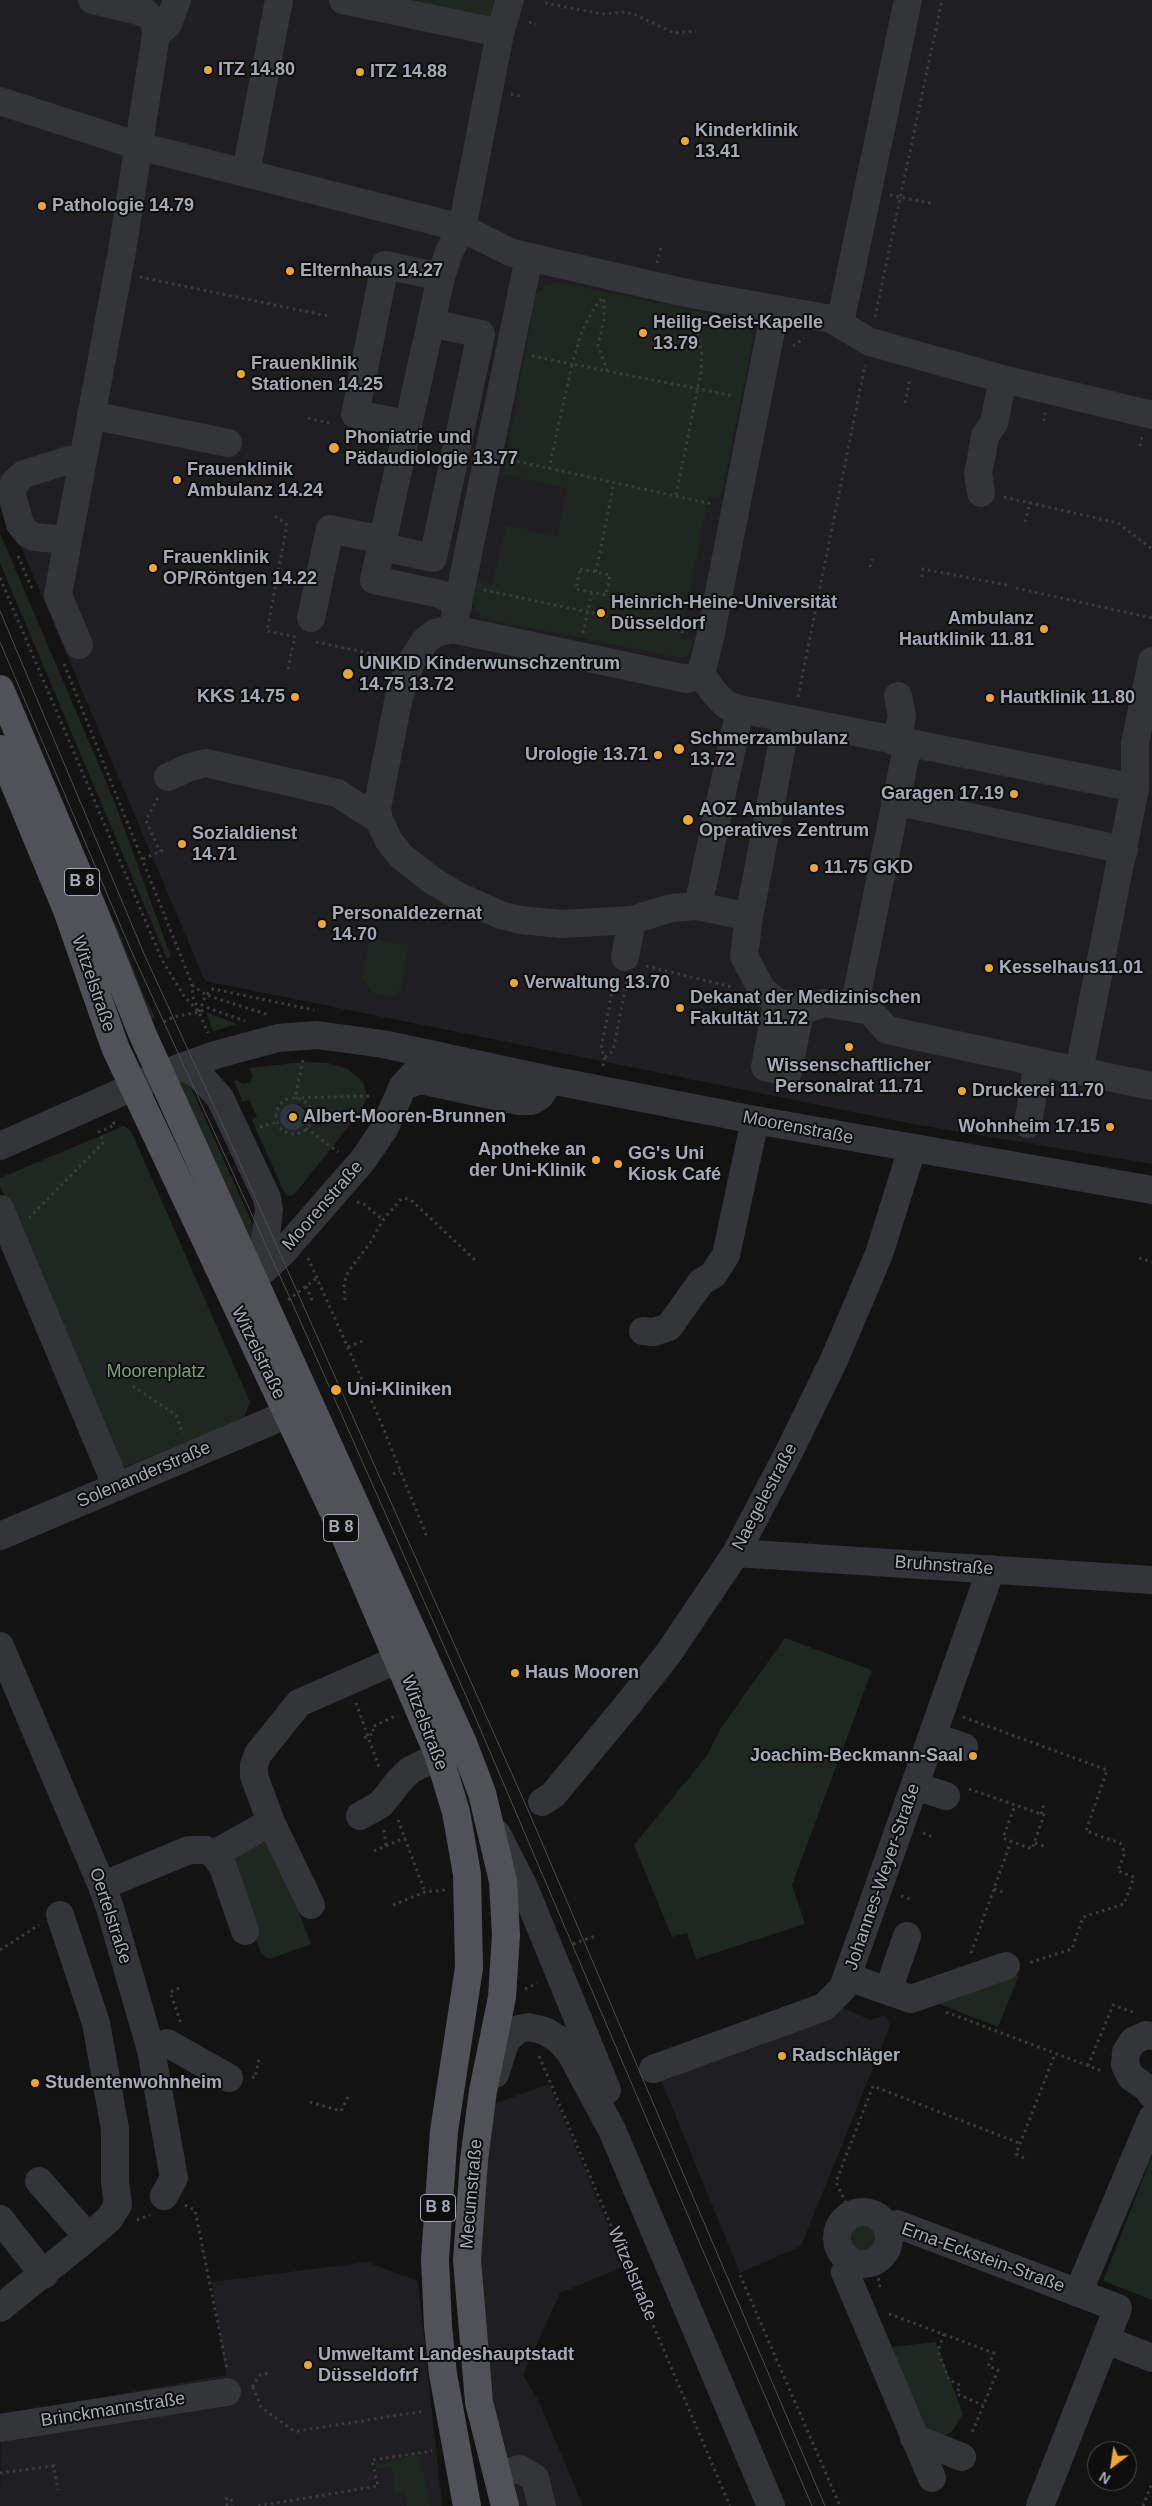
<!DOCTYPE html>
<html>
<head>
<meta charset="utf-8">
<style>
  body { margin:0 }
  #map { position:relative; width:1152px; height:2506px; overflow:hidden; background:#131314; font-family:Helvetica,sans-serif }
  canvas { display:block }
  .north { position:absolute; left:1087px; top:2441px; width:50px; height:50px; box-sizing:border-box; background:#0e0e0f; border:1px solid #4a4c51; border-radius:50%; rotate:211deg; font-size:14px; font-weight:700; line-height:20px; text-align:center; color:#a5aab4 }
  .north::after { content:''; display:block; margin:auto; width:18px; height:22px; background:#eba734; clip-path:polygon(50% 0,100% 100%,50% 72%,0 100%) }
</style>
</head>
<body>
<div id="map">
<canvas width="1152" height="2506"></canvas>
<div class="north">N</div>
</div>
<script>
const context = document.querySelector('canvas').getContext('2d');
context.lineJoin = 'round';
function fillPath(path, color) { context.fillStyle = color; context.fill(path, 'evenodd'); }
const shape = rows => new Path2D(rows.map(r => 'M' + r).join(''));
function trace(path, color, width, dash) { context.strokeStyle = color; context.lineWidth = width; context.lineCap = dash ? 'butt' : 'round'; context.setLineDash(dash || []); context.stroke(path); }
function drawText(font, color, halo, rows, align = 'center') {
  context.font = font + ' Helvetica,sans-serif'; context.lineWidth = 4; context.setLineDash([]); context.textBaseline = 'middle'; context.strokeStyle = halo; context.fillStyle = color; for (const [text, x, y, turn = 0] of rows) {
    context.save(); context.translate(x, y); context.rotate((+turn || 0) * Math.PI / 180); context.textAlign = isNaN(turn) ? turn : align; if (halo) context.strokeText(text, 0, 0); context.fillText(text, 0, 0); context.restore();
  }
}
fillPath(shape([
  [0,0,1152,0,1152,1164,913,1124,205,981,0,497],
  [835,2004,870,2020,886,2015,890,2026,801,2246,740,2273,656,2068],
  [549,2084,625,2266,560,2293,523,2375,539,2402,583,2506,516,2506,505,2470,487,2360,477,2266,491,2105],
  [367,2262,418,2281,442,2506,0,2506,1,2415,226,2375,212,2282]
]), '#1f1f21');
fillPath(shape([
  [422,0,503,0,492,16,484,18,421,6],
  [558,282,742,321,751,330,753,341,720,498,709,496,680,638,694,641,689,655,682,658,483,618,473,605,475,581,492,585,506,526,557,537,567,488,503,474,536,294,545,286],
  [0,533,115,803,171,957,167,959,0,563],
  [100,899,116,925,145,998,155,1017,148,1021],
  [370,938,409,946,401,989,390,997,372,993,362,979],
  [206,1012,237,1024,213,1031],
  [304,1062,328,1063,348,1069,363,1082,367,1097,361,1111,298,1190,293,1195,288,1196,284,1192,252,1120,257,1117,249,1100,243,1102,234,1081,236,1080,244,1084,250,1082,253,1076,249,1068],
  [299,1104,305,1109,305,1124,299,1129,281,1113,288,1105],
  [185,1080,188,1081,262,1245,252,1254,176,1085],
  [124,1126,131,1131,250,1402,244,1418,125,1467,112,1460,0,1185,0,1178],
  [785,1638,872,1670,792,1885,805,1924,696,1959,687,1933,672,1937,634,1845,706,1757,721,1728],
  [267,1841,274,1847,311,1944,272,1958,267,1958,261,1953,229,1864,239,1844],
  [1019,1975,998,2027,932,2001],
  [1151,2158,1152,2159,1152,2300,1103,2281],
  '850 2238a13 13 0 1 1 26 0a13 13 0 1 1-26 0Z',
  [936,2342,963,2414,951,2433,944,2435,931,2433,922,2426,892,2347],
  [412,2456,419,2456,431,2506,407,2506,405,2492,395,2494,391,2466,376,2469,376,2463]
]), '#1f2720');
fillPath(shape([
  '280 1117a13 13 0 1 1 26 0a13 13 0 1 1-26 0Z'
]), '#2d363c');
trace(shape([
  [545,3,602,14,625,12,634,14,674,33,696,31],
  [529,22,536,24],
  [511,94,522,96],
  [890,195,934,204],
  [657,263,661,247],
  [140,277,328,316],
  [875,317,942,0],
  [793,346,804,338],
  [532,356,572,364,582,331,594,308,602,298],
  [607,371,734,396],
  [905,403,910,378],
  [308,418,333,424],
  [1044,421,1045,413],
  [1140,446,1142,436],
  [511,460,712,504],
  [549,469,572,364,607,371,598,345,604,321,604,298],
  [676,495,701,372,702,355,695,319],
  [1004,497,1118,523,1152,549],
  [275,516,287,525,267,631,296,637],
  [1025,522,1030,502],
  [18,556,33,591],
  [870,567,872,559],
  [580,569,610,575,606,595,576,589,580,569],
  [596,572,614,482],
  [922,577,923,569,1007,585],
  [0,578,162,960,184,996,199,1012,208,1033],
  [1016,588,1152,618],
  [484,590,688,633],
  [583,633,592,592],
  [316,642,388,657],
  [64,664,192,984,193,997,198,1009],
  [288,669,295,637],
  [798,697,865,365],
  [158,798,146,820,160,852],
  [143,859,163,850],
  [646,966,732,987],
  [192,985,206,995,269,1015],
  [199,1012,206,995,213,989,314,1010],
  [164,1022,173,1017,199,1012,208,1008,245,1021],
  [605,1057,613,1051,627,980],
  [303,1060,295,1098,373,1096],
  [603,1066,605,1057,601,1049,615,977],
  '276 1116a18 18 0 1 1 36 0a18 18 0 1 1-36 0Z',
  [260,1127,277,1122],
  [306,1128,338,1152],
  [357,1202,364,1204,383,1220],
  [29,1218,104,1142,99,1132,115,1125,113,1122],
  [308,1258,380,1420,427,1537],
  [1139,1258,1152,1262],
  [306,1286,313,1303],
  [288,1300,317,1278],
  [345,1300,344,1283,348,1272,370,1243,383,1220,400,1200,404,1198,411,1200,475,1260],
  [348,1347,365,1340],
  [133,1386,176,1415,183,1434],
  [393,1474,400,1471],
  [356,1703,379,1767],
  [963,1717,1107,1770,1086,1831,1120,1843,1125,1852,1118,1871,1134,1877,1124,1904,1083,1917,1072,1949,1029,1963],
  [364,1738,374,1733,372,1727,395,1716],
  [969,1789,1044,1815,1032,1849,1003,1838,1015,1805],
  [1041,1814,1044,1804],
  [398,1820,425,1892],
  [384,1830,386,1846],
  [923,1833,935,1838],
  [1035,1843,1046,1847],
  [374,1851,405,1838],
  [994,1889,1005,1893],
  [901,1896,913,1900],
  [393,1905,425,1892,445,1890],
  [573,1944,595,1936],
  [0,1950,39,1925],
  [971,1953,1011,1841],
  [179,1988,170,1992,181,2023],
  [525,1989,537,1983],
  [946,2012,1102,2071],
  [539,2056,730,2506],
  [1088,2066,1113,2005,1135,2013],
  [252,2077,255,2078,259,2059],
  [310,2102,341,2111,348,2097],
  [1024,2158,1016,2154,1055,2054],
  [185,2205,195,2210,227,2369],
  [851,2215,836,2182,873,2086,1019,2143],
  [137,2220,150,2215],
  [874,2266,880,2284,879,2288],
  [740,2275,840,2506],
  [889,2314,994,2353,988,2366,998,2370,971,2435],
  [944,2334,938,2351,949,2380,960,2385,957,2394,983,2405],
  [252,2387,260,2375,270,2373],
  [253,2387,261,2407,291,2429,298,2431,425,2411],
  [0,2473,54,2466,58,2490],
  [227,2506,226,2499,231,2498,233,2506],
  [258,2506,378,2486,372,2460,432,2451],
  [1143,2506,1152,2483]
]), '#3a3c40', 3, [2.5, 4]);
trace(shape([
  [343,0,500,33],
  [156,35,168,24,177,0],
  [0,101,139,146,462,228,510,252,529,257,686,293,831,319,870,342,1003,379,1152,415],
  [246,172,279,0],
  [441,277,449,252,462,228,500,33,510,0],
  [775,310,710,638,701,674,713,691,726,705,740,709,1135,788],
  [840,323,908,0],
  [91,415,228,443],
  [408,424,355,414,385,265,441,277,405,439,374,580,436,593,447,597,458,606],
  [83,460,69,460,24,474,14,483,12,495,20,524,28,534,35,537,68,540,122,251,156,35,155,23,146,13,92,0],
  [981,493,978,473,981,459,985,436,994,423,1003,379],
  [68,540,58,595,79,645],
  [311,618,330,529,373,538,391,549,433,558,481,334,431,323],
  [454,622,529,257],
  [1152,661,1135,743,1135,788,1079,1071,1152,1086],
  [701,674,687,679,453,629,435,633,425,641,411,662,399,697,377,808,379,820,389,841,401,856,433,881,458,896,501,915,520,920,562,924,632,920,671,908,698,906,749,917],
  [787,719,749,917,744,956,762,990,777,1002,809,1008,823,1003,854,1008],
  [896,742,902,716,898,696],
  [908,743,854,1008,870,1011,887,1030,1079,1071],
  [168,777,190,767,206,763,337,793,379,820],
  [895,801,1124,850],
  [698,906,740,709],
  [625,957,632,920],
  [777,1002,765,1067,788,1072,801,1007],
  [184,1066,200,1076,220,1098,267,1198,269,1210,265,1244,255,1277],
  [403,1086,420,1080,519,1101,532,1101,540,1096,550,1080],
  [1028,1124,1038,1062],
  [0,1146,160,1075,215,1055,278,1038,317,1035,383,1044,550,1080,755,1120,1152,1190],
  [0,1209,117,1487],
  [234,1269,239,1276,245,1279,255,1278,281,1254,363,1160,384,1129,403,1086,415,1073,431,1062,446,1058],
  [643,1331,654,1332,669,1327,701,1282,713,1275,726,1255,755,1120],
  [0,1536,288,1414],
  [736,1553,1152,1580],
  [0,1646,102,1886,110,1908,151,2050,174,2178,164,2196],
  [932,1736,964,1747],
  [915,1786,946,1796],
  [542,1802,553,1795,629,1703,668,1654,736,1553,788,1454,834,1360,879,1254,912,1149],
  [360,1816,381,1804,399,1781,410,1770,439,1756],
  [497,1834,524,1887,607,2090],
  [214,1854,223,1867,245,1931],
  [102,1886,189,1850,206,1850,214,1854,271,1822],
  [311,1905,271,1822,254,1776,254,1765,258,1754,299,1703,399,1659],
  [848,1977,888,1991,907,1936],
  [888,1991,911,1999,1006,1966],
  [1152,2036,1146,2035,1133,2041,1126,2052,1125,2065,1131,2077,1147,2088,1152,2095],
  [151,2050,167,2043,229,2078],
  [653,2069,824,2007,843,1988,991,1569],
  [495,2074,506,2040,519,2029,529,2027,545,2031,558,2039,570,2052,612,2130,771,2506],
  [39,2181,88,2237],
  '837 2238a26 26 0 1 1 52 0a26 26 0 1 1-52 0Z',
  [0,2219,44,2275],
  [887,2227,897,2224,1118,2308,1040,2506],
  [851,2261,845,2272,932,2478],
  [1078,2293,1152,2118],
  [0,2308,88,2237,109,2219,118,2205,115,2182,115,2129,96,2023,60,1915],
  [1106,2340,1152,2358],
  [0,2428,227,2392],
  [914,2438,962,2457],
  [497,2474,520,2469,535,2478,542,2506]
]), '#343539', 28);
trace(shape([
  [0,689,93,909,142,1033,463,1743,482,1793,503,1881,506,1935,502,1997,483,2091,474,2160,467,2260,479,2402,505,2506],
  [0,749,67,910,115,1047,344,1534,439,1756,456,1812,467,1874,469,1968,444,2131,435,2259,438,2326,443,2374,467,2506]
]), '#505258', 28);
trace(shape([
  [0,611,145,956,234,1150,528,1810,825,2506],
  [0,642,130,948,290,1298,470,1705,812,2506]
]), '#4b4d52', 1);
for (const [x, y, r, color] of [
  [208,70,5,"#eba734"],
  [360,72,5,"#eba734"],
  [685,141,5,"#eba734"],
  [42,206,5,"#eba734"],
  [290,271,5,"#eba734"],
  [643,333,5,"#eba734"],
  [241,374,5,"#eba734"],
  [334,448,6,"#eba734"],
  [177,480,5,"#eba734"],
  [153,568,5,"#eba734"],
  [601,613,5,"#eba734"],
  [1044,629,5,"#eba734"],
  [348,674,6,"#eba734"],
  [295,697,5,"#eba734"],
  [990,698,5,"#eba734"],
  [679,749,6,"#eba734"],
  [658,755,5,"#eba734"],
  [1014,794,5,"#eba734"],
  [688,820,6,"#eba734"],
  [182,844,5,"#eba734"],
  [814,868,5,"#eba734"],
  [322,924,5,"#eba734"],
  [989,968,5,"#eba734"],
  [514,983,5,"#eba734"],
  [680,1008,5,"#eba734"],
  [849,1047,5,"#eba734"],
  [962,1091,5,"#eba734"],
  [293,1117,5,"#eba734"],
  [1110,1127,5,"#eba734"],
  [596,1160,5,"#eba734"],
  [618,1164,5,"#eba734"],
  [336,1390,6,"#eba734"],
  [515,1673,5,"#eba734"],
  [973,1756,5,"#eba734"],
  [782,2056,5,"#eba734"],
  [35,2083,5,"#eba734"],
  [308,2365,5,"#eba734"]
]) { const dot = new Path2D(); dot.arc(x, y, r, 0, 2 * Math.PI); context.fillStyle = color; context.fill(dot); trace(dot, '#0e0e0f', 2); }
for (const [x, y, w] of [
  [82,882,35],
  [341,1528,35],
  [438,2208,35]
]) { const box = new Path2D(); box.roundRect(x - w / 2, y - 13.5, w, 27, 4); context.fillStyle = '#0e0e0f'; context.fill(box); trace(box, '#a5aab4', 1); }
drawText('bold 16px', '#a5aab4', null, [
  ["B 8",82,882],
  ["B 8",341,1528],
  ["B 8",438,2208]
]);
drawText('bold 18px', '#a5aab4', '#0e0e0f', [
  ["ITZ 14.80",218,70],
  ["ITZ 14.88",370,72],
  ["Kinderklinik",695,131],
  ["13.41",695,152],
  ["Pathologie 14.79",52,206],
  ["Elternhaus 14.27",300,271],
  ["Heilig-Geist-Kapelle",653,323],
  ["13.79",653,344],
  ["Frauenklinik",251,364],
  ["Stationen 14.25",251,385],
  ["Phoniatrie und",345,438],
  ["Pädaudiologie 13.77",345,459],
  ["Frauenklinik",187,470],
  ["Ambulanz 14.24",187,491],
  ["Frauenklinik",163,558],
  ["OP/Röntgen 14.22",163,579],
  ["Heinrich-Heine-Universität",611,603],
  ["Düsseldorf",611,624],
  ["Ambulanz",1034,619,"right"],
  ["Hautklinik 11.81",1034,640,"right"],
  ["UNIKID Kinderwunschzentrum",359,664],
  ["14.75 13.72",359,685],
  ["KKS 14.75",285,697,"right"],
  ["Hautklinik 11.80",1000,698],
  ["Schmerzambulanz",690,739],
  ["13.72",690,760],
  ["Urologie 13.71",648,755,"right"],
  ["Garagen 17.19",1004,794,"right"],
  ["AOZ Ambulantes",699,810],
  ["Operatives Zentrum",699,831],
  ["Sozialdienst",192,834],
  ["14.71",192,855],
  ["11.75 GKD",824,868],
  ["Personaldezernat",332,914],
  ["14.70",332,935],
  ["Kesselhaus11.01",999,968],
  ["Verwaltung 13.70",524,983],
  ["Dekanat der Medizinischen",690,998],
  ["Fakultät 11.72",690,1019],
  ["Wissenschaftlicher",849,1066,"center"],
  ["Personalrat 11.71",849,1087,"center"],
  ["Druckerei 11.70",972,1091],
  ["Albert-Mooren-Brunnen",303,1117],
  ["Wohnheim 17.15",1100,1127,"right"],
  ["Apotheke an",586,1150,"right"],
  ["der Uni-Klinik",586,1171,"right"],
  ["GG's Uni",628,1154],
  ["Kiosk Café",628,1175],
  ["Uni-Kliniken",347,1390],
  ["Haus Mooren",525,1673],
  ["Joachim-Beckmann-Saal",963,1756,"right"],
  ["Radschläger",792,2056],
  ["Studentenwohnheim",45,2083],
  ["Umweltamt Landeshauptstadt",318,2355],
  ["Düsseldofrf",318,2376]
], 'left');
drawText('18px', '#a5aab4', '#0e0e0f', [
  ["Witzelstraße",93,984,71],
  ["Moorenstraße",798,1128,11],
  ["Moorenstraße",323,1206,-49],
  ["Witzelstraße",258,1353,64],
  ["Solenanderstraße",144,1475,-23],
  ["Naegelestraße",765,1497,-62],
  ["Bruhnstraße",944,1566,4],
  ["Witzelstraße",424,1723,69],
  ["Johannes-Weyer-Straße",883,1877,-71],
  ["Oertelstraße",110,1916,72],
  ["Mecumstraße",472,2194,-85],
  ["Erna-Eckstein-Straße",983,2258,20],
  ["Witzelstraße",632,2274,67],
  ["Brinckmannstraße",113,2410,-9]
]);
drawText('18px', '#7c9f7d', '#0e0e0f', [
  ["Moorenplatz",156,1372]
]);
</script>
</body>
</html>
